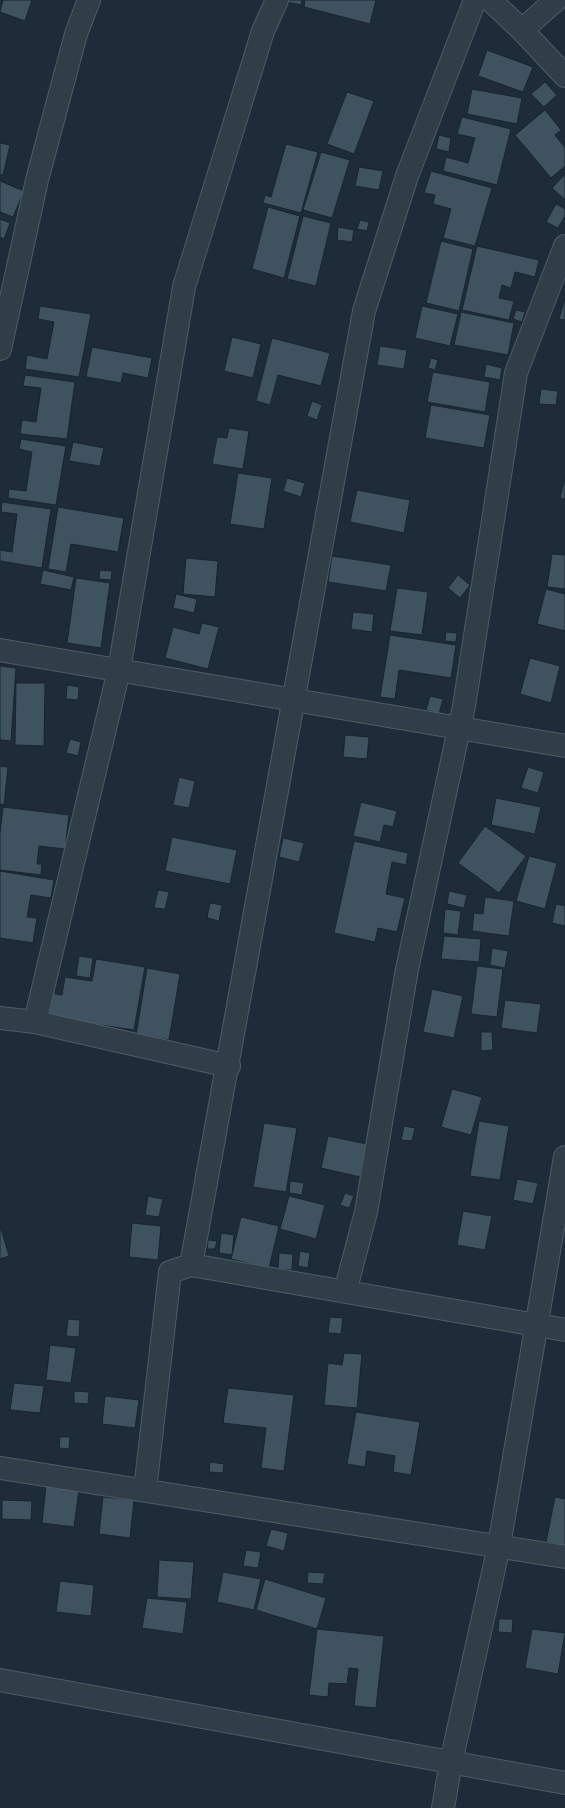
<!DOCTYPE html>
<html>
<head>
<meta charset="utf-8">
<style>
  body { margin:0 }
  canvas { display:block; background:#1d2c38 }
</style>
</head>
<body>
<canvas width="565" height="1808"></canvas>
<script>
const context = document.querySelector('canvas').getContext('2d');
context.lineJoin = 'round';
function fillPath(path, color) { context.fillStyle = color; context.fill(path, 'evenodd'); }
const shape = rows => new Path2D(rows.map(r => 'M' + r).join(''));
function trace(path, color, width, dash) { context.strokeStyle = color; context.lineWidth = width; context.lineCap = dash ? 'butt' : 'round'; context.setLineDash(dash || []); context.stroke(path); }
const building = shape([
  [3,0,32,0,25,21,0,12,3,0],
  [287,0,302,0,301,5,287,2,287,0],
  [305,0,376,0,370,24,304,7,305,0],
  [487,50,533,67,523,92,478,76,487,50],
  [545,82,557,95,544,107,531,94,545,82],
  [472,89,522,98,517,124,467,114,472,89],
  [347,92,374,101,354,154,327,144,347,92],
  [545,110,561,130,555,135,565,148,565,166,551,178,515,135,545,110],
  [462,117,511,129,497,185,443,171,446,157,468,163,475,138,457,134,462,117],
  [439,135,451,138,449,152,436,149,439,135],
  [0,143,10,145,3,175,0,175,0,143],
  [286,144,318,152,301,213,263,203,265,195,271,197,286,144],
  [321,152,350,160,332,218,303,210,321,152],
  [359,167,383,171,379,190,355,186,359,167],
  [431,171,492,188,475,246,443,238,451,209,433,204,435,195,424,193,431,171],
  [565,174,565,200,552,188,565,174],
  [0,181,24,191,13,217,0,212,0,181],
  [556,204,565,209,565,216,558,228,546,222,556,204],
  [268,207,300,216,284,278,252,269,268,207],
  [303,216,331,223,316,286,287,279,303,216],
  [0,219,10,223,4,239,0,237,0,219],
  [360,220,369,222,367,231,357,229,360,220],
  [338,227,354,230,352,242,337,240,338,227],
  [441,241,473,249,459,311,426,303,441,241],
  [477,246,539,260,535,277,515,272,511,288,502,285,499,298,514,301,509,320,462,310,477,246],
  [565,298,565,320,559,319,565,298],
  [40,306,91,314,79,377,25,369,27,355,47,359,54,322,38,319,40,306],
  [422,306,458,314,450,346,415,338,422,306],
  [516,310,525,312,522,322,513,319,516,310],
  [461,312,514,323,508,355,454,345,461,312],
  [232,337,261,344,253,378,224,371,232,337],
  [272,338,330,353,321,386,278,375,270,405,256,401,272,338],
  [380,346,407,350,404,369,377,365,380,346],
  [92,347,152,358,148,378,123,373,121,383,86,377,92,347],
  [431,358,438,360,435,370,428,368,431,358],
  [486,364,502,368,500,380,484,377,486,364],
  [433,372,490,382,485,412,427,402,433,372],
  [25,375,75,382,67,439,20,434,22,420,36,422,41,388,23,386,25,375],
  [541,389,558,391,556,405,539,404,541,389],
  [312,401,322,405,317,420,307,416,312,401],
  [431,405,490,415,484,448,425,438,431,405],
  [229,428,249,431,243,469,212,464,217,437,227,438,229,428],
  [21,439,66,446,56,505,8,498,9,489,26,491,32,452,19,449,21,439],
  [73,442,104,448,100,466,69,461,73,442],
  [238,473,272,478,264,529,230,524,238,473],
  [565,477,565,499,560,498,565,477],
  [287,478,305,483,301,497,283,491,287,478],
  [357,490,410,500,404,533,350,522,357,490],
  [2,502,51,509,42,568,0,561,0,550,12,552,17,514,1,512,2,502],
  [58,507,124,518,118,552,71,544,66,572,48,569,58,507],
  [552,554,565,555,565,589,547,587,552,554],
  [332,556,391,565,386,591,328,582,332,556],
  [186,558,218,561,215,597,183,594,186,558],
  [43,570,74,577,71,590,40,584,43,570],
  [100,570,112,571,111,580,99,579,100,570],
  [458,575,470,585,460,598,448,588,458,575],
  [76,578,110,583,101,648,67,643,76,578],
  [397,588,428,592,422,635,390,631,397,588],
  [546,589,565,594,565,631,537,624,546,589],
  [176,594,197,599,194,613,173,608,176,594],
  [353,612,374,614,372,632,351,629,353,612],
  [202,623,219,627,208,669,165,658,173,627,199,634,202,623],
  [446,632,457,633,456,642,445,641,446,632],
  [390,635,456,645,451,678,399,670,395,699,380,697,390,635],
  [530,658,560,666,551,703,520,694,530,658],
  [0,666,16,668,11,741,0,740,0,666],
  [16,683,45,683,44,746,15,745,16,683],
  [67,685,79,687,78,700,66,699,67,685],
  [430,696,443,699,439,714,426,710,430,696],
  [345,735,369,737,367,759,343,757,345,735],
  [70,739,81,742,78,756,66,753,70,739],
  [0,766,8,767,4,805,0,804,0,766],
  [528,767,544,772,538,793,521,788,528,767],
  [179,777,195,781,189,808,173,805,179,777],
  [496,798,541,807,535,834,491,825,496,798],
  [361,802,397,811,393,827,384,825,380,842,353,836,361,802],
  [3,807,69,815,65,849,39,846,37,864,42,864,41,875,0,870,0,833,3,807],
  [485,826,526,856,499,893,458,863,485,826],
  [172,837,237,850,230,884,165,871,172,837],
  [283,838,304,843,299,862,279,857,283,838],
  [354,841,408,853,406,865,392,862,386,894,405,898,397,932,378,928,375,942,334,933,354,841],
  [529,856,557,863,545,909,516,901,529,856],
  [0,871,54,880,51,898,31,895,27,917,37,918,33,943,0,938,0,871],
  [158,890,169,892,165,909,154,908,158,890],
  [449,891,467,895,464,908,447,904,449,891],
  [485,897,514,901,509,936,472,931,474,913,483,914,485,897],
  [210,903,222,905,219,921,207,918,210,903],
  [556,904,565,906,565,926,552,923,556,904],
  [445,909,461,911,458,935,443,933,445,909],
  [444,936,481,939,479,962,441,959,444,936],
  [492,948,508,951,505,968,490,965,492,948],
  [79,956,93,958,90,978,76,976,79,956],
  [96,959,145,967,134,1030,47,1017,51,993,62,995,65,977,92,981,96,959],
  [477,966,503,969,497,1017,471,1014,477,966],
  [147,968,180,974,169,1040,136,1035,147,968],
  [432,989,463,996,454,1038,423,1032,432,989],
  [505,1000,541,1004,537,1033,501,1028,505,1000],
  [481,1032,492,1032,493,1050,481,1051,481,1032],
  [452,1089,482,1097,471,1135,441,1127,452,1089],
  [479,1121,509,1126,500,1180,470,1176,479,1121],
  [264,1123,297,1128,286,1192,253,1187,264,1123],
  [404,1126,415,1128,412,1141,401,1140,404,1126],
  [328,1136,367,1144,360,1177,321,1168,328,1136],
  [517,1179,538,1183,533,1204,513,1200,517,1179],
  [290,1181,304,1183,302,1195,289,1193,290,1181],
  [345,1193,354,1196,349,1208,340,1205,345,1193],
  [148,1196,163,1199,159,1217,145,1215,148,1196],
  [289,1196,325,1205,316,1239,280,1229,289,1196],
  [463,1211,492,1216,485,1250,457,1245,463,1211],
  [241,1217,279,1226,269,1268,231,1259,241,1217],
  [132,1223,161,1226,158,1260,129,1257,132,1223],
  [0,1225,9,1256,0,1259,0,1225],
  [221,1233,234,1235,232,1255,219,1253,221,1233],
  [208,1240,217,1241,215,1249,207,1249,208,1240],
  [300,1251,310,1253,308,1268,298,1266,300,1251],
  [279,1253,293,1254,292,1270,278,1269,279,1253],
  [330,1317,343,1318,341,1334,328,1333,330,1317],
  [68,1319,80,1320,79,1337,66,1336,68,1319],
  [50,1345,76,1348,71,1383,46,1380,50,1345],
  [344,1353,362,1354,357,1408,324,1405,328,1363,342,1365,344,1353],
  [14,1383,44,1386,40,1413,10,1410,14,1383],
  [228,1388,294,1395,284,1471,261,1468,266,1428,223,1423,228,1388],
  [74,1391,89,1392,88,1404,74,1403,74,1391],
  [105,1396,139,1400,135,1428,102,1424,105,1396],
  [356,1412,420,1422,411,1475,393,1472,395,1456,367,1451,365,1467,347,1464,356,1412],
  [60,1437,70,1437,69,1449,59,1448,60,1437],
  [210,1462,224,1464,223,1473,209,1472,210,1462],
  [46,1485,79,1490,74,1527,42,1523,46,1485],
  [103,1497,134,1500,130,1538,99,1534,103,1497],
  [555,1497,565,1499,565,1546,546,1542,555,1497],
  [2,1500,32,1501,31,1520,2,1519,2,1500],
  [271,1529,288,1533,284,1551,266,1546,271,1529],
  [246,1550,261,1552,258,1568,243,1566,246,1550],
  [159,1560,194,1562,191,1599,157,1597,159,1560],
  [223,1572,261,1579,254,1610,217,1602,223,1572],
  [308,1572,325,1573,323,1584,307,1583,308,1572],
  [265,1579,326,1598,317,1629,256,1610,265,1579],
  [60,1581,94,1585,91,1616,56,1612,60,1581],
  [147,1598,187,1602,183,1634,142,1628,147,1598],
  [499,1619,513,1619,512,1633,498,1632,499,1619],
  [317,1629,384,1636,376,1708,354,1706,358,1669,349,1668,347,1684,329,1683,328,1697,309,1695,317,1629],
  [532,1629,565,1633,558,1674,525,1668,532,1629]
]);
fillPath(building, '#3f5260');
trace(building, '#18252e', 1);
const minor = shape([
  [475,0,407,176,364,311,191,1265,565,1330],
  [490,0,522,30,565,76],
  [522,30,556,0],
  [0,349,37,180,76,34,89,0],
  [0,650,565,746],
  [0,1018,35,1022],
  [229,1066,35,1022,119,670,184,287,263,31,277,0],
  [345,1292,366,1212,407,969,464,706,516,373,565,246],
  [1,1468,565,1557],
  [145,1490,170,1272,191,1265],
  [0,1680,565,1783],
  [443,1808,451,1762,499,1546,565,1157]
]);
trace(minor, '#4e5c66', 24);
trace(minor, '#303e48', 22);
</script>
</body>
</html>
